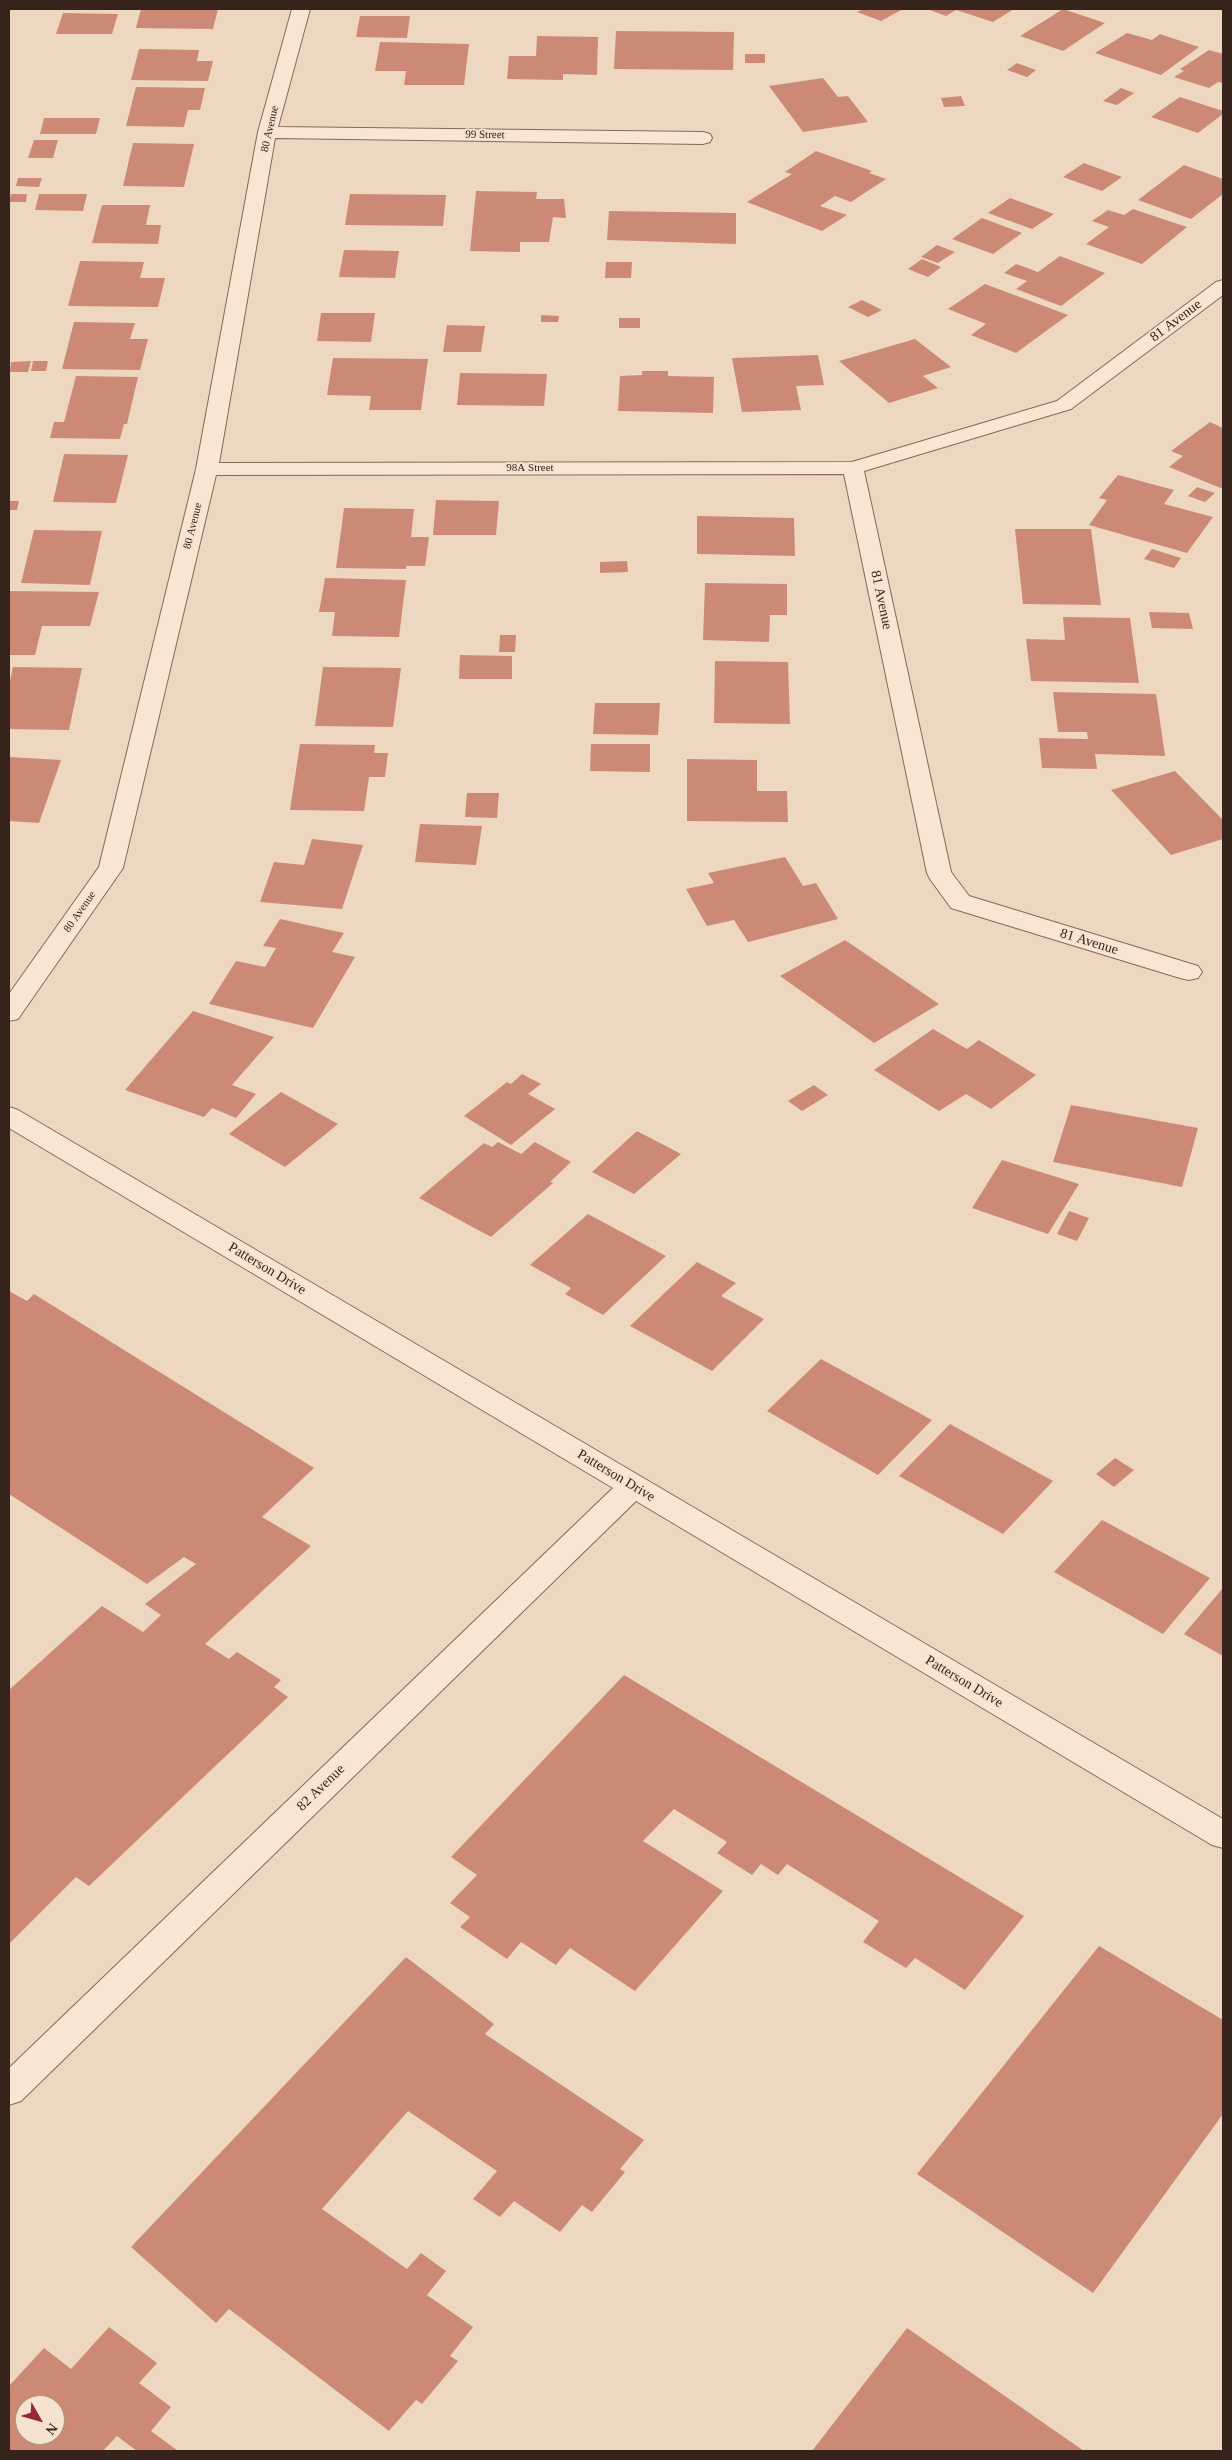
<!DOCTYPE html>
<html>
<head>
<meta charset="utf-8">
<style>
  body { margin:0 }
  #map { position:relative; width:1232px; height:2460px; overflow:hidden; background:#edd7c0; font-family:"Times New Roman",serif }
  canvas { display:block }
  .frame { position:absolute; inset:0; border:10px solid #36241c; pointer-events:none }
  .north { position:absolute; left:15px; top:2395px; width:50px; height:50px; box-sizing:border-box; background:#f5e3cf; border:1px solid #a99787; border-radius:50%; rotate:128deg; font-size:14px; font-weight:700; line-height:20px; text-align:center; color:#36241c }
  .north::after { content:''; display:block; margin:auto; width:18px; height:22px; background:#95283d; clip-path:polygon(50% 0,100% 100%,50% 72%,0 100%) }
</style>
</head>
<body>
<div id="map">
<canvas width="1232" height="2460"></canvas>
<div class="frame"></div>
<div class="north">N</div>
</div>
<script>
const context = document.querySelector('canvas').getContext('2d');
context.lineJoin = 'round';
function fillPath(path, color) { context.fillStyle = color; context.fill(path, 'evenodd'); }
const shape = rows => new Path2D(rows.map(r => 'M' + r).join(''));
function trace(path, color, width, dash) { context.strokeStyle = color; context.lineWidth = width; context.lineCap = dash ? 'butt' : 'round'; context.setLineDash(dash || []); context.stroke(path); }
function drawText(font, color, halo, rows, align = 'center') {
  context.font = font + ' "Times New Roman",serif'; context.lineWidth = 4; context.setLineDash([]); context.textBaseline = 'middle'; context.strokeStyle = halo; context.fillStyle = color; for (const [text, x, y, turn = 0] of rows) {
    context.save(); context.translate(x, y); context.rotate((+turn || 0) * Math.PI / 180); context.textAlign = isNaN(turn) ? turn : align; if (halo) context.strokeText(text, 0, 0); context.fillText(text, 0, 0); context.restore();
  }
}
fillPath(shape([
  [141,9,218,9,213,29,136,28],
  [864,9,903,9,881,21,857,12],
  [927,9,1014,9,993,22,956,10,946,16],
  [1063,9,1105,23,1063,51,1020,36],
  [63,13,118,14,112,34,56,34],
  [360,16,410,16,407,38,356,37],
  [616,31,734,32,733,70,614,69],
  [1127,33,1152,40,1160,34,1199,47,1161,75,1095,53],
  [537,36,598,37,597,75,563,74,563,80,507,79,509,56,536,56],
  [380,42,469,44,464,85,404,85,406,71,375,71],
  [139,49,199,50,197,61,213,61,208,81,131,80],
  [1209,50,1223,54,1223,83,1218,82,1209,88,1174,77,1184,71,1180,69],
  [745,54,765,54,765,63,745,63],
  [1017,63,1036,70,1027,77,1007,70],
  [823,78,838,97,848,96,868,122,803,132,769,86],
  [136,87,205,88,200,110,188,110,184,127,126,126],
  [1121,88,1134,93,1117,105,1103,101],
  [961,96,965,106,944,107,941,98],
  [1180,97,1223,111,1223,114,1198,133,1151,117],
  [44,118,100,118,96,134,40,134],
  [34,140,58,140,53,158,28,158],
  [133,143,194,144,184,187,123,186],
  [816,151,872,171,869,173,886,179,851,202,835,196,820,206,847,215,822,231,747,202,792,174,785,172],
  [1084,163,1122,177,1102,191,1063,177],
  [1184,165,1223,179,1223,194,1191,219,1138,200],
  [18,178,42,178,39,187,16,186],
  [476,191,537,192,536,199,564,199,566,218,553,217,549,242,520,242,520,252,470,251],
  [11,194,27,194,26,202,9,202],
  [39,194,87,194,83,211,35,210],
  [350,194,446,195,443,226,345,225],
  [1010,198,1054,214,1032,229,988,213],
  [102,205,150,205,146,225,161,225,158,244,92,243],
  [1133,209,1187,227,1142,264,1086,244,1109,227,1092,221,1108,210,1124,215],
  [609,211,736,213,736,244,607,240],
  [982,218,1022,233,993,254,952,239],
  [937,245,955,252,938,263,921,257],
  [344,250,399,251,395,278,339,277],
  [1060,256,1105,273,1061,306,1016,289,1027,281,1004,273,1016,264,1038,272],
  [922,259,941,267,928,277,908,269],
  [80,261,144,262,140,278,165,278,158,307,68,306],
  [606,262,632,262,631,278,605,278],
  [985,284,1068,315,1016,353,971,335,986,324,948,309],
  [862,300,882,310,868,317,848,307],
  [321,313,375,313,371,342,317,341],
  [541,315,559,316,558,322,541,322],
  [619,318,640,318,640,328,619,328],
  [74,322,135,323,130,339,148,339,140,370,62,369],
  [447,325,485,326,481,352,443,352],
  [915,339,951,367,923,376,938,388,889,403,839,361],
  [818,355,824,385,796,386,801,410,742,412,732,358],
  [333,358,428,359,421,410,369,410,371,396,327,395],
  [31,361,28,372,10,372,11,362],
  [33,361,48,361,46,371,31,371],
  [642,371,668,371,668,376,714,377,713,413,618,411,620,376,642,375],
  [460,373,547,374,544,406,457,405],
  [76,376,138,377,127,424,124,424,120,439,50,438,54,422,64,422],
  [1210,422,1223,428,1223,489,1169,467,1183,456,1171,451],
  [64,454,128,455,116,503,53,502],
  [1118,475,1174,490,1164,504,1213,517,1187,553,1089,525,1107,500,1099,498],
  [1197,487,1215,493,1205,502,1188,496],
  [436,500,499,501,496,535,433,535],
  [9,501,19,501,17,510,9,510],
  [344,508,414,509,411,537,429,537,425,566,406,566,406,569,336,568],
  [697,516,794,518,795,556,697,554],
  [1015,529,1091,529,1101,605,1023,604],
  [34,530,102,531,90,585,21,583],
  [1152,549,1181,558,1174,568,1144,559],
  [627,561,628,572,600,573,600,562],
  [325,578,406,580,399,637,332,636,335,612,319,612],
  [705,583,787,584,787,615,770,615,769,642,703,640],
  [9,591,99,592,90,626,42,626,35,655,9,655],
  [1149,612,1189,613,1193,629,1152,628],
  [1063,617,1130,618,1139,683,1031,681,1026,639,1065,640],
  [500,635,516,635,515,652,499,652],
  [460,655,512,656,512,679,459,679],
  [715,661,788,662,790,724,714,723],
  [13,667,82,668,69,730,9,729,9,685],
  [323,667,401,668,393,727,315,726],
  [1053,692,1156,694,1165,756,1095,754,1097,769,1042,768,1039,738,1088,739,1087,732,1058,732],
  [595,703,660,703,658,735,593,734],
  [300,744,375,745,374,753,388,753,385,777,369,777,364,811,290,810],
  [591,744,650,744,650,772,590,771],
  [9,757,61,760,39,823,9,821],
  [687,759,757,760,757,791,787,791,788,822,687,821],
  [1175,771,1223,820,1223,839,1171,855,1111,790],
  [467,793,499,793,497,818,465,817],
  [420,824,482,826,476,865,415,862],
  [312,839,363,845,342,909,260,902,274,862,304,865],
  [785,857,803,886,816,883,838,919,748,942,734,920,707,926,686,889,714,883,708,873],
  [280,919,344,933,332,952,355,957,313,1028,209,1004,236,961,265,967,276,948,263,946],
  [845,940,939,1004,874,1043,780,976],
  [193,1011,274,1037,232,1085,256,1094,236,1118,212,1108,204,1117,125,1090],
  [933,1029,967,1049,979,1040,1036,1075,991,1109,966,1094,939,1111,874,1070],
  [522,1074,541,1084,528,1094,555,1109,511,1145,464,1116,507,1082,511,1084],
  [814,1085,828,1095,802,1111,788,1101],
  [281,1092,338,1124,285,1167,229,1134],
  [1071,1105,1198,1128,1182,1187,1053,1162],
  [637,1131,681,1154,634,1194,592,1172],
  [498,1142,521,1154,535,1142,571,1162,550,1182,553,1183,491,1237,419,1198,484,1143,492,1147],
  [1002,1160,1079,1184,1048,1234,972,1208],
  [1069,1211,1089,1218,1077,1241,1057,1234],
  [588,1214,666,1256,603,1315,565,1294,571,1288,530,1265],
  [697,1262,736,1283,721,1296,764,1319,712,1371,630,1326],
  [9,1291,27,1301,34,1294,314,1468,262,1517,311,1546,205,1644,229,1659,237,1652,281,1680,274,1687,288,1697,89,1886,76,1877,9,1944,9,1690,102,1606,143,1632,161,1615,145,1604,196,1564,184,1557,147,1584,9,1494],
  [821,1359,932,1420,878,1475,767,1411],
  [950,1424,1053,1481,1003,1534,899,1476],
  [1115,1458,1134,1470,1114,1487,1096,1474],
  [1102,1520,1210,1578,1163,1634,1054,1572],
  [1223,1588,1223,1656,1184,1634],
  [624,1675,1024,1916,965,1990,915,1958,906,1968,863,1942,879,1921,787,1864,778,1875,761,1864,752,1875,717,1853,727,1842,674,1809,643,1841,723,1891,635,1991,570,1948,556,1965,521,1942,507,1959,460,1927,470,1917,450,1903,477,1875,451,1857],
  [1099,1946,1223,2020,1223,2114,1093,2293,917,2174],
  [406,1957,494,2024,485,2034,644,2140,620,2169,625,2172,592,2212,582,2205,560,2232,514,2201,500,2217,473,2199,497,2171,408,2111,322,2209,407,2269,421,2253,446,2271,427,2295,473,2327,450,2356,458,2361,422,2404,416,2400,389,2431,229,2309,216,2323,131,2247],
  [109,2327,157,2363,139,2383,171,2407,151,2431,178,2451,137,2451,117,2436,103,2451,9,2451,9,2386,44,2348,71,2369],
  [25,2405,55,2405,55,2435,25,2435],
  [907,2328,1084,2451,812,2451]
]), '#cc8a76');
const minor = shape([
  [292,9,310,9,278,127,703,132,710,134,712,138,710,142,703,144,275,138,219,463,852,462,1057,401,1216,282,1223,280,1223,295,1071,409,864,471,951,872,969,896,1198,966,1202,972,1198,978,1189,980,1180,978,951,908,930,879,927,873,844,474,216,475,123,868,18,1019,9,1021,9,994,99,867,196,469,258,132,292,9],
  [9,1107,18,1110,1223,1819,1223,1848,1212,1845,636,1501,21,2101,9,2105,9,2068,613,1488,9,1128,9,1107]
]);
trace(minor, '#866858', 2);
fillPath(minor, '#f8e6d3');
drawText('11px', '#36241c', '#f5e3cf', [
  ["80 Avenue",270,129,-77],
  ["99 Street",485,135,1],
  ["98A Street",530,468],
  ["80 Avenue",193,526,-76],
  ["80 Avenue",80,912,-55]
]);
drawText('14px', '#36241c', '#f5e3cf', [
  ["81 Avenue",1176,321,-37],
  ["81 Avenue",881,600,78],
  ["81 Avenue",1089,942,17],
  ["Patterson Drive",267,1269,31],
  ["Patterson Drive",616,1476,31],
  ["Patterson Drive",964,1682,31],
  ["82 Avenue",321,1788,-44]
]);
</script>
</body>
</html>
